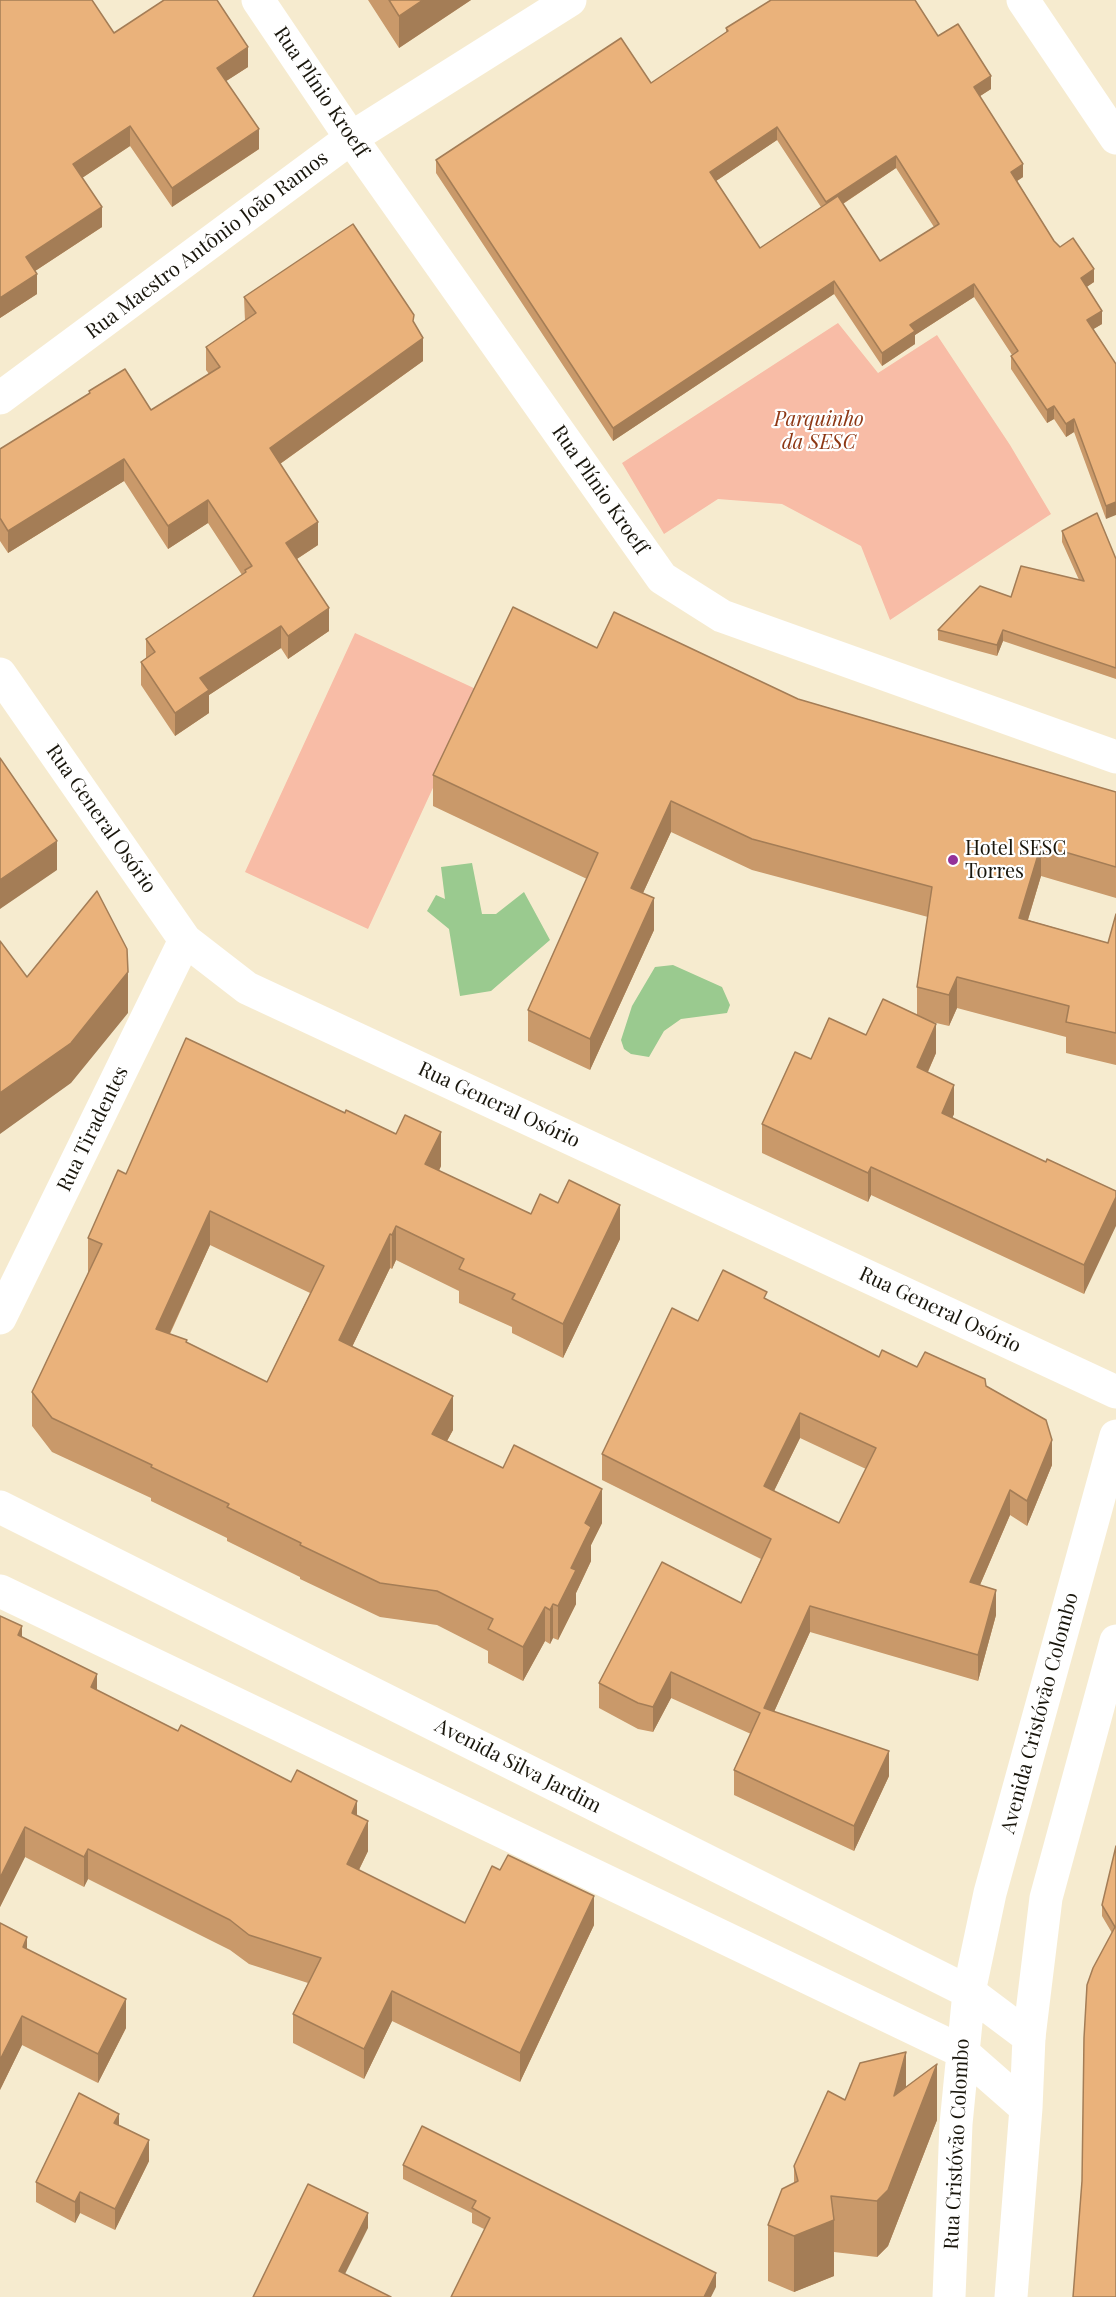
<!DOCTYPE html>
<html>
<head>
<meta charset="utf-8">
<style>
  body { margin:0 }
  canvas { display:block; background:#f6ebcf }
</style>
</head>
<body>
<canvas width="1116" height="2297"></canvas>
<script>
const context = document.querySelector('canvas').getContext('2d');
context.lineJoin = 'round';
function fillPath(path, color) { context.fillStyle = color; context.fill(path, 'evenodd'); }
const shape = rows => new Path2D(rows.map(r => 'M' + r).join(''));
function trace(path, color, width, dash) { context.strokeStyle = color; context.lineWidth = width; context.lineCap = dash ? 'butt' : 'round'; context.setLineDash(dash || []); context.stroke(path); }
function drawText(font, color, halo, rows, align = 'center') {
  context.font = font + ' "Playfair Display",serif'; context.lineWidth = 4.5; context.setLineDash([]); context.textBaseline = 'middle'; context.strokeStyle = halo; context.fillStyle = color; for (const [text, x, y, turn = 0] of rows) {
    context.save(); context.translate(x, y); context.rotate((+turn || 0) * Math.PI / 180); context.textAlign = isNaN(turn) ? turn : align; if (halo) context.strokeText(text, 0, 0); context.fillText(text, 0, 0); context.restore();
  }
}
fillPath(shape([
  [838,323,878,373,937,335,1010,445,1051,514,890,620,861,546,782,504,718,499,664,534,622,463],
  [355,633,478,690,368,929,245,872]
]), '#f8bca6');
fillPath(shape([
  [472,863,482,914,496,914,524,892,550,940,491,991,460,996,449,929,427,911,436,895,445,899,441,867],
  [673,965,722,987,730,1005,727,1013,681,1019,664,1031,649,1057,631,1054,624,1049,621,1040,632,1006,655,967]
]), '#9aca8f');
trace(shape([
  [258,0,351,138,662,578,722,616,1116,757],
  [1023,0,1116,138],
  [0,398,351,138,570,0],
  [0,674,185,940,247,988,1116,1392],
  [0,1318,185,940],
  [969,1992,990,1893,1116,1436],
  [1029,2037,1046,1898,1116,1641]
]), '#fff', 33);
trace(shape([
  [0,1507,969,1992,1029,2037,1026,2108,1011,2297],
  [0,1591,961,2051,1026,2108],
  [949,2297,956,2124,969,1992]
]), '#fff', 33);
fillPath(shape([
  [0,0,114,33,248,67,226,81,259,149,172,207,130,146,82,178,102,227,35,271,37,294,0,318],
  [368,0,471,0,399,48],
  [726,28,938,36,991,89,980,96,1023,177,1017,181,1054,241,1094,282,1086,287,1102,324,1093,329,1116,364,1106,519,1074,432,1066,437,1054,419,1047,423,1011,369,1011,356,1012,355,974,297,915,335,915,344,882,366,834,294,613,441,436,173,436,160,651,83,726,33],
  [777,140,821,207,760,248,716,181],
  [896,168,934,227,880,261,843,204],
  [244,297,414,323,423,361,280,464,318,545,297,559,329,631,288,659,281,648,209,695,209,713,175,736,141,685,141,662,146,658,146,639,242,575,208,523,168,549,124,481,8,553,0,541,0,449,89,394,89,391,151,410,209,374,206,370,206,347,245,321],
  [1062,531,1116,559,1116,679,1003,641,997,656,938,640,938,630,1011,597,1079,580,1062,542],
  [597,648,798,699,1116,792,1116,898,1041,876,1028,920,1108,943,1116,914,1116,1065,1066,1053,1066,1037,957,1008,949,1026,932,1022,936,1053,928,1072,954,1114,952,1118,1046,1162,1116,1191,1084,1294,871,1195,868,1202,762,1153,762,1124,811,1059,917,1015,917,987,928,917,752,870,671,832,643,893,654,930,590,1070,528,1041,528,1010,587,879,433,806,433,775],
  [441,1166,439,1171,531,1214,620,1239,563,1358,512,1333,512,1327,459,1303,459,1291,396,1260,392,1269,390,1268,352,1347,453,1430,447,1441,602,1523,591,1545,591,1561,576,1593,576,1604,558,1640,553,1638,550,1644,545,1641,523,1681,488,1663,488,1651,437,1625,380,1617,300,1579,300,1577,227,1541,227,1538,151,1501,151,1498,52,1452,32,1426,32,1392,89,1272,88,1272,88,1238,126,1174],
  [210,1245,310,1293,267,1382,170,1334],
  [767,1300,879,1357,986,1386,1052,1465,1027,1526,1010,1515,980,1585,996,1615,978,1681,810,1632,774,1712,889,1776,854,1851,734,1795,734,1770,751,1734,671,1698,653,1732,638,1729,599,1708,599,1683,741,1603,761,1559,602,1480,602,1454,698,1321],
  [800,1438,866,1469,839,1523,774,1491],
  [0,1616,22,1637,97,1690,178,1731,357,1815,368,1851,359,1870,465,1923,594,1925,520,2082,392,2021,364,2079,293,2043,293,2014,308,1983,249,1964,230,1950,88,1879,84,1887,25,1857,0,1907],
  [1116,1846,1116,2297,1112,1933,1102,1916,1102,1905],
  [27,1949,126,2028,98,2083,22,2045,0,2090],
  [906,2087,937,2120,888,2246,877,2257,834,2252,834,2276,794,2292,768,2281,768,2225,794,2183,794,2166,845,2100],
  [119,2126,149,2161,115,2230,80,2213,75,2223,36,2202,36,2182],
  [403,2165,716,2287,484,2229,472,2223,472,2213,403,2179]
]), '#c9996a');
fillPath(shape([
  [423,0,471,0,399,48,399,16],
  [248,47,248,67,217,87,217,68],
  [991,76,991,89,974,100,974,87],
  [130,126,130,146,73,184,73,164],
  [777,127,777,140,710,185,710,172],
  [259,129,259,149,172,207,172,188],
  [896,156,896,168,826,215,826,202],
  [1023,164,1023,177,1011,185,1011,172],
  [102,207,102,227,26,277,26,257],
  [1094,269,1094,282,1081,291,1081,278],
  [37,274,37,294,0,318,0,298],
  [834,281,834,294,613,441,613,428],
  [974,284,974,297,915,335,915,344,882,366,882,353,910,325],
  [1102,311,1102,324,1087,333,1087,320],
  [423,338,423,361,270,471,270,448],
  [1054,406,1054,419,1047,423,1047,410],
  [1074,419,1074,432,1066,437,1066,424],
  [124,459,124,481,8,553,8,531],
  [208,500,208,523,168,549,168,526],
  [1116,502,1116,515,1106,519,1106,506],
  [318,522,318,545,286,566,286,543],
  [329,608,329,631,288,659,288,636],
  [281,626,281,648,209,695,209,713,175,736,175,713,200,678],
  [1003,630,1003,641,997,656,997,645],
  [671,801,671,832,631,919,631,888],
  [57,841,57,870,0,909,0,880],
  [1041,845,1041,876,1019,949,1019,918],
  [654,898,654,930,590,1070,590,1039],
  [128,972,128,1013,71,1083,0,1134,0,1093],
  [957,977,957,1008,949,1026,949,995],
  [936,1024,936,1053,917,1096,917,1067],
  [954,1085,954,1114,942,1141,942,1113],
  [441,1132,441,1166,425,1198,425,1164],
  [871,1167,871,1195,868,1202,868,1173],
  [1116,1197,1116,1226,1084,1294,1084,1265],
  [620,1205,620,1239,563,1358,563,1324],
  [210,1211,210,1245,156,1363,156,1329],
  [396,1226,396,1260,392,1269,392,1235],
  [390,1234,390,1268,339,1374,339,1340],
  [453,1396,453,1430,432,1468,432,1434],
  [800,1413,800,1438,764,1511,764,1486],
  [1052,1440,1052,1465,1027,1526,1027,1501],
  [602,1489,602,1523,591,1545,591,1561,576,1593,576,1604,558,1640,558,1606,585,1523],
  [1010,1490,1010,1515,970,1608,970,1582],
  [996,1590,996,1615,978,1681,978,1655],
  [553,1604,553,1638,550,1644,550,1610],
  [810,1606,810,1632,764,1734,764,1708],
  [545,1607,545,1641,523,1681,523,1647],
  [22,1626,22,1656,18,1635],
  [671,1672,671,1698,653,1732,653,1707],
  [97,1674,97,1703,91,1687],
  [889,1751,889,1776,854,1851,854,1826],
  [357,1801,357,1830,352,1813],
  [368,1821,368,1851,347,1894,347,1864],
  [25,1827,25,1857,0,1907,0,1878],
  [88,1849,88,1879,84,1887,84,1857],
  [594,1896,594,1925,520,2082,520,2053],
  [27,1937,27,1967,23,1947],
  [392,1991,392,2021,364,2079,364,2049],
  [126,1999,126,2028,98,2083,98,2054],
  [22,2016,22,2045,0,2090,0,2060],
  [906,2052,906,2108,894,2096],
  [937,2064,937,2120,888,2246,877,2257,877,2201],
  [119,2114,119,2134,114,2123],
  [149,2140,149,2161,115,2230,115,2209],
  [80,2192,80,2213,75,2223,75,2202],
  [368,2213,368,2228,339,2286,339,2271],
  [834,2220,834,2276,794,2292,794,2236],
  [716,2273,716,2287,711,2297,704,2297]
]), '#a47d56');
const building = shape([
  [0,0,92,0,114,33,164,0,217,0,248,47,217,68,259,129,172,188,130,126,73,164,102,207,26,257,37,274,0,298,0,0],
  [389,0,423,0,399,16,389,0],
  [771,0,915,0,938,36,958,24,991,76,974,87,1023,164,1011,172,1054,241,1060,247,1073,238,1094,269,1081,278,1102,311,1087,320,1116,364,1116,502,1106,506,1074,419,1066,424,1054,406,1047,410,1011,356,1018,351,974,284,910,325,915,331,882,353,834,281,613,428,436,160,621,38,651,83,728,31,726,28,771,0],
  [777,127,826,202,896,156,939,224,880,261,838,196,760,248,710,172,777,127],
  [353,224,414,315,413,321,423,338,270,448,318,522,286,543,329,608,288,636,281,626,200,678,209,690,175,713,141,662,155,652,146,639,246,572,245,570,252,566,208,500,168,526,124,459,8,531,0,518,0,449,90,393,89,391,125,369,151,410,220,367,206,347,256,313,244,297,353,224],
  [1097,513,1116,559,1116,668,1003,630,997,645,938,630,980,586,1011,597,1021,566,1084,581,1062,531,1097,513],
  [513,607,597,648,614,612,798,699,1116,792,1116,867,1041,845,1019,918,1108,943,1116,914,1116,1033,1066,1022,1069,1006,957,977,949,995,917,987,932,887,752,839,671,801,631,888,654,898,590,1039,528,1010,598,853,433,775,513,607],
  [0,758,57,841,0,880,0,758],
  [97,891,127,949,128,972,71,1043,0,1093,0,941,27,977,97,891],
  [883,999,936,1024,917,1067,954,1085,942,1113,1046,1162,1047,1159,1116,1191,1116,1197,1084,1265,871,1167,868,1173,762,1124,795,1052,811,1059,829,1018,866,1035,883,999],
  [186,1038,345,1113,346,1110,396,1134,405,1115,441,1132,425,1164,531,1214,540,1194,558,1203,569,1180,620,1205,563,1324,512,1299,515,1294,459,1269,464,1259,396,1226,392,1235,390,1234,339,1340,453,1396,432,1434,503,1468,514,1445,602,1489,585,1523,591,1527,571,1568,576,1570,558,1606,553,1604,550,1610,545,1607,523,1647,488,1629,493,1619,437,1591,380,1583,300,1545,301,1543,227,1507,229,1504,151,1467,152,1465,52,1418,32,1392,102,1244,88,1238,118,1170,126,1174,186,1038],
  [210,1211,324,1266,267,1382,186,1342,187,1340,156,1329,210,1211],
  [723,1270,767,1292,764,1298,879,1357,882,1350,917,1367,925,1352,985,1379,986,1386,1046,1420,1052,1440,1027,1501,1010,1490,970,1582,996,1590,978,1655,810,1606,764,1708,889,1751,854,1826,734,1770,760,1713,671,1672,653,1707,638,1703,599,1683,662,1562,741,1603,771,1539,602,1454,672,1308,698,1321,723,1270],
  [800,1413,876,1448,839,1523,764,1486,800,1413],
  [0,1616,22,1626,18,1635,97,1674,91,1687,178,1731,181,1725,291,1782,297,1770,357,1801,352,1813,368,1821,347,1864,465,1923,492,1866,500,1870,508,1855,594,1896,520,2053,392,1991,364,2049,293,2014,321,1958,249,1935,230,1920,88,1849,84,1857,25,1827,0,1878,0,1616],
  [1116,1846,1116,2297,1073,2297,1082,2181,1084,2038,1087,1985,1093,1968,1115,1927,1102,1905,1116,1846],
  [0,1923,27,1937,23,1947,126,1999,98,2054,22,2016,0,2060,0,1923],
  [906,2052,894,2096,937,2064,888,2190,877,2201,831,2196,834,2220,794,2236,768,2225,782,2189,798,2181,794,2166,828,2091,845,2100,860,2063,906,2052],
  [79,2093,119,2114,114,2123,149,2140,115,2209,80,2192,75,2202,36,2182,79,2093],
  [422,2126,716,2273,704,2297,451,2297,490,2218,472,2208,476,2201,403,2165,422,2126],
  [308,2184,368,2213,339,2271,391,2297,253,2297,308,2184]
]);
fillPath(building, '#eab27b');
trace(building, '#a47d56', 1.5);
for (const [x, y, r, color] of [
  [953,860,6,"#943299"]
]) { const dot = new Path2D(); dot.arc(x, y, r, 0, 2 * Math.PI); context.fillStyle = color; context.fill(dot); trace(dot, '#fff', 2); }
drawText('20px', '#19160c', '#fff', [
  ["Rua Plínio Kroeff",321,92,56],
  ["Rua Maestro Antônio João Ramos",207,245,-37],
  ["Rua Plínio Kroeff",600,490,55],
  ["Rua General Osório",101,819,55],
  ["Rua General Osório",499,1105,25],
  ["Rua Tiradentes",93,1129,-64],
  ["Rua General Osório",940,1310,25],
  ["Avenida Cristóvão Colombo",1040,1713,-75],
  ["Avenida Silva Jardim",518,1766,27],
  ["Rua Cristóvão Colombo",957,2144,-87]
]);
drawText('italic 20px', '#8d3714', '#fff', [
  ["Parquinho",819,420],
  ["da SESC",819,443]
]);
drawText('20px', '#19160c', '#fff', [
  ["Hotel SESC",965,849],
  ["Torres",965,872]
], 'left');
</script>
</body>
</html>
